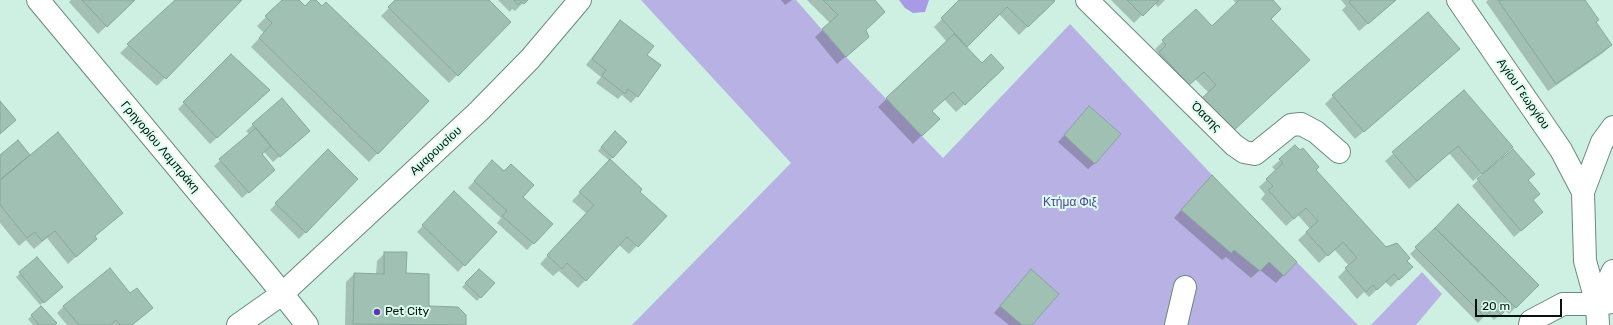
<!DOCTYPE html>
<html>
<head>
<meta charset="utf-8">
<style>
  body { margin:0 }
  #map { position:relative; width:1613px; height:325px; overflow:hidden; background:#cef0e3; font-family:Rubik,sans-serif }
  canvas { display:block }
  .scale { position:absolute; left:1475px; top:299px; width:87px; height:18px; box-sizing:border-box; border:2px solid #06120e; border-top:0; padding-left:5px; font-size:12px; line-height:14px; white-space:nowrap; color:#06120e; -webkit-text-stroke:3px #dbfdf0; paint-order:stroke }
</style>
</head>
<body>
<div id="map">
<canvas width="1613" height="325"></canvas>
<div class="scale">20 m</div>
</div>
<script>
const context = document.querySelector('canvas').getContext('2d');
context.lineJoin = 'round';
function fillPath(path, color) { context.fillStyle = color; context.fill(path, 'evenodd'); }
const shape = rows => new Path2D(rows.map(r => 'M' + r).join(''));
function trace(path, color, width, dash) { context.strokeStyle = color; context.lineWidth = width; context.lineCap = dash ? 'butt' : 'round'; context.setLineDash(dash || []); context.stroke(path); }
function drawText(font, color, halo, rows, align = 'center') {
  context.font = font + ' Rubik,sans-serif'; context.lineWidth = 4; context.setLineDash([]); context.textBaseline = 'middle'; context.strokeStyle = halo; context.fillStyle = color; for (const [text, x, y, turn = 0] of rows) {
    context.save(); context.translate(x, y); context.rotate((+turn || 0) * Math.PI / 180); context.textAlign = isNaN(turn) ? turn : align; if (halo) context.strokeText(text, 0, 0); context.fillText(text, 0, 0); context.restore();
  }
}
fillPath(shape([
  [641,0,796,0,846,57,943,158,1070,24,1212,175,1358,325,632,325,791,163],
  [1422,272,1442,294,1416,325,1371,325]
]), '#b8b1e3');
fillPath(shape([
  [899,0,929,0,925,12,913,13,905,8]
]), '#a79be5');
fillPath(shape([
  [71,0,134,0,98,34,69,2],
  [177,0,241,0,157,86,120,53],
  [283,0,297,0,305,8,314,0,427,102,369,162,251,47,264,33,257,26],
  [397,0,488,0,510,22,449,83,381,16],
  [498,0,526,0,515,11,512,9,510,12],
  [781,0,792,0,785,5],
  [807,0,874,0,864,30,868,37,837,64,815,37,830,23],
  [961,0,1054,1,1019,35,999,14,965,47,995,76,956,112,944,99,931,111,938,119,913,144,878,107,947,42,934,27],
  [1111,0,1165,0,1158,7,1154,3,1134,23],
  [1233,0,1272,0,1270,19,1308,60,1209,93,1195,79,1181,92,1152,61,1159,54,1155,49,1196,10,1211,27,1237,4],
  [1341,0,1396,0,1359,31,1342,10,1346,6],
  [1488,0,1584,0,1595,22,1611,45,1603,53,1548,91,1486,2],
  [620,22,646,55,637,96,631,103,622,95,618,99,596,83,601,77,586,65],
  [231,56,262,96,210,144,178,109],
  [1451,57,1355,139,1325,104,1333,96],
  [1464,91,1504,155,1473,181,1449,153,1409,189,1385,161],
  [282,99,302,137,273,162,264,152,261,155,268,176,242,198,214,166,249,134,246,131],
  [1083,114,1095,163,1088,169,1058,142],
  [611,136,626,142,610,160,639,192,665,216,629,254,619,245,578,288,559,271,553,276,540,264,586,213,572,201,610,161,598,151],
  [328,151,357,179,299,239,270,210],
  [0,156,26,158,96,239,68,264,47,238,34,249,26,240,19,246,0,223],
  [1280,160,1315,170,1386,248,1406,261,1403,275,1391,287,1385,282,1369,297,1364,292,1357,299,1338,277,1349,266,1334,249,1319,263,1298,240,1310,229,1298,215,1286,226,1261,199,1265,194,1259,187,1276,171,1272,167],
  [486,168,551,224,527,250,497,223,501,218,468,188],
  [1478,180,1527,181,1532,201,1542,212,1514,237,1472,186],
  [1204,184,1296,262,1276,283,1260,270,1251,278,1226,257,1222,260,1174,218],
  [448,199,464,265,458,272,417,232],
  [1458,206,1538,285,1509,314,1505,310,1494,320,1487,313,1478,323,1410,254],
  [385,253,405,274,428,307,465,316,465,325,345,325,346,282,354,274,376,275,377,261],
  [37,258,58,291,40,305,16,277],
  [479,270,493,283,477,301,462,287],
  [1025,277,1031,325,1009,325,994,313],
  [130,295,152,308,132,325,67,325,57,313,64,306],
  [41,307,53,325,33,325,28,319]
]), '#0003');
const building = shape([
  [82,0,135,0,107,27,82,0],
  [175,0,242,0,166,79,127,44,175,0],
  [282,0,299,0,305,6,311,0,316,0,322,6,326,2,429,101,378,154,259,38,272,23,265,16,282,0],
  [395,0,489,0,511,22,458,76,388,7,395,0],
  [514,0,528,0,524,4,521,2,518,5,514,0],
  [823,0,875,0,885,12,866,30,869,37,846,57,822,29,838,15,823,0],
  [959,0,1054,0,1055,1,1028,27,1007,7,967,47,941,18,959,0],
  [1127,0,1159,0,1143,16,1127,0],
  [1239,0,1273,0,1281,9,1271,19,1310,60,1232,132,1201,99,1216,85,1204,72,1189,85,1159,52,1166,45,1162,40,1196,9,1212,26,1239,0],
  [1351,0,1396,0,1368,24,1349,2,1351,0],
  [1498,0,1585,0,1599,20,1596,22,1612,45,1556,84,1498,0],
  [1428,12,1460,49,1364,132,1332,95,1428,12],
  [620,20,654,46,647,55,661,65,638,97,628,89,625,94,602,76,606,70,592,59,620,20],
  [954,34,982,63,991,54,1004,68,965,105,953,92,932,111,940,119,922,136,886,98,954,34],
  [231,54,270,90,217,138,183,102,231,54],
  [1464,90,1513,147,1482,174,1458,146,1417,181,1392,152,1464,90],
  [282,98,310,131,280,157,252,124,282,98],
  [0,101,16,120,0,134,0,101],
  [1089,106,1121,134,1095,164,1064,135,1089,106],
  [256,128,271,146,262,154,275,170,249,193,219,159,256,128],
  [615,131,627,142,613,158,601,147,615,131],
  [58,132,123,213,95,236,97,239,76,257,55,231,42,241,35,232,27,238,0,205,0,180,58,132],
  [18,140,30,155,0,180,0,155,18,140],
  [1295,145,1300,150,1303,148,1319,167,1316,170,1386,247,1397,243,1410,258,1407,261,1413,267,1399,280,1394,274,1377,290,1373,285,1366,292,1345,268,1357,258,1343,242,1328,256,1306,232,1318,221,1306,208,1294,219,1268,190,1273,186,1266,179,1283,163,1279,159,1295,145],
  [328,149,358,179,306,233,275,203,328,149],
  [1513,149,1535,174,1528,180,1540,194,1533,200,1543,212,1521,231,1477,179,1513,149],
  [610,159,642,189,640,192,667,216,638,247,627,237,586,281,567,263,562,269,547,255,594,205,579,192,610,159],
  [492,160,504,171,511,164,534,185,523,197,553,224,534,244,502,216,507,211,474,181,492,160],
  [1212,175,1297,262,1284,276,1269,262,1260,271,1234,250,1231,253,1181,210,1212,175],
  [454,191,497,232,465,266,422,225,454,191],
  [1458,204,1539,285,1516,308,1435,228,1458,204],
  [1435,228,1512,304,1501,315,1494,308,1485,317,1415,247,1435,228],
  [384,252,407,252,406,273,429,274,429,306,458,307,466,315,466,325,353,324,354,273,384,274,384,252],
  [37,257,63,287,44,303,19,272,37,257],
  [110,268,130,293,137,288,153,308,132,325,120,325,116,320,110,325,79,325,63,306,110,268],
  [479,269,495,283,481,298,465,283,479,269],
  [1031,269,1059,294,1032,325,1022,325,1000,306,1031,269],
  [41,306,57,323,55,325,39,325,31,315,41,306]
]);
fillPath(building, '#9fc0b3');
trace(building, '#86a79b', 1);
const minor = shape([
  [1087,0,1234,145,1244,152,1255,154,1291,125,1301,124,1316,132,1339,152],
  [1458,0,1561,150,1583,192],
  [1597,304,1613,271],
  [1176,325,1185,287],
  [1530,325,1531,321,1563,304,1597,304,1613,302],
  [1598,325,1597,304,1585,261,1583,192,1602,142,1613,127]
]);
const major = shape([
  [38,0,269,277,307,325],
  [238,325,282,294,479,111,530,59,580,0]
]);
trace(minor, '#6a8a7e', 24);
trace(major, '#6a8a7e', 24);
trace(minor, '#fff', 22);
trace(major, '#fff', 22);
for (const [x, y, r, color] of [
  [377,312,4,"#5c39b1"]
]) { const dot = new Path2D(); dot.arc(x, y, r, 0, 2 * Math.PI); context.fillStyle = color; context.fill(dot); trace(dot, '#dbfdf0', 1.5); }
drawText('12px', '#06120e', '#dbfdf0', [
  ["Αγίου Γεωργίου",1523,94,55],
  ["Όασης",1206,117,45],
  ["Γρηγορίου Λαμπράκη",160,147,50],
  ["Αμαρουσίου",436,151,-43]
]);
drawText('12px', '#543e95', '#dbfdf0', [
  ["Κτήμα Φιξ",1070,203]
]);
drawText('12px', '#06120e', '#dbfdf0', [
  ["Pet City",385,312]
], 'left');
</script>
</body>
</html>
